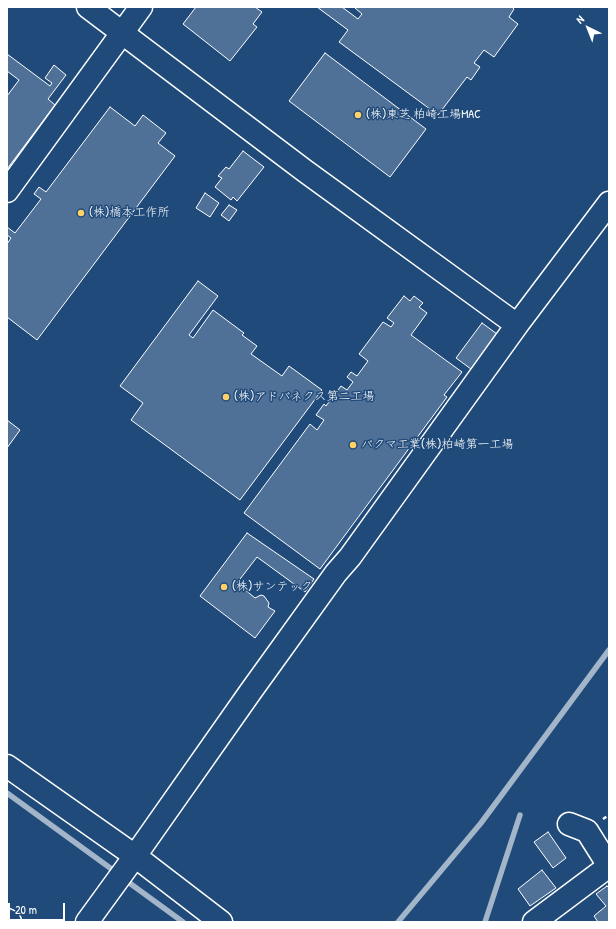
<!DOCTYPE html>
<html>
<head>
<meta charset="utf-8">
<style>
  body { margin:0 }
  #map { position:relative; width:616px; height:929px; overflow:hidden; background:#1f4a7a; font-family:"Patrick Hand",sans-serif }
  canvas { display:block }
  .frame { position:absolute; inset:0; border:8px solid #fff; pointer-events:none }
  .north { position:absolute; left:568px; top:8px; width:40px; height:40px; -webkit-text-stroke:3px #1f4a7a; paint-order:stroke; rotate:317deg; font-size:11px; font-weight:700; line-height:16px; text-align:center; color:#fff }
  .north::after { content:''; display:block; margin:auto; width:14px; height:18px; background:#fff; clip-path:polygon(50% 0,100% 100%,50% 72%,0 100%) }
  .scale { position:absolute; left:8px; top:903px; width:57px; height:18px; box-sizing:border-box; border:2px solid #fff; border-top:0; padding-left:5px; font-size:12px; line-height:14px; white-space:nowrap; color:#fff; -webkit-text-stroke:3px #1f4a7a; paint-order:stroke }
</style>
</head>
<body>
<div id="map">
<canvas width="616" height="929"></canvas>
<div class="frame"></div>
<div class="north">N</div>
<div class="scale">20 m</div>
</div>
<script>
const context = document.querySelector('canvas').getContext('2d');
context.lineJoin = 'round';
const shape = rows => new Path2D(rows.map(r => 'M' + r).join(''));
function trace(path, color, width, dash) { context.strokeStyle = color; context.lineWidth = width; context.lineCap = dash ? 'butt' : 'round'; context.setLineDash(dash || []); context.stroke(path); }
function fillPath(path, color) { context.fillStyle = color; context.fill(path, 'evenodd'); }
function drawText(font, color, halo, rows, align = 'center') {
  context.font = font + ' "Patrick Hand","Klee One",sans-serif'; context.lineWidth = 3; context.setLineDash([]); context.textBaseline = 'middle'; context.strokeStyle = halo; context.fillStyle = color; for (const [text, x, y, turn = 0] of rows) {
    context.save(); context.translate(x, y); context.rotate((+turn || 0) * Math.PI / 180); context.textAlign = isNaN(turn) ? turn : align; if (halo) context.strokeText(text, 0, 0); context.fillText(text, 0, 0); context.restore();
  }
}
trace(shape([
  [7,793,117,873],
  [124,879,183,922],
  [398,922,481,823,609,650],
  [485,922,520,815]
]), '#a3b5c8', 5.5);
const building = shape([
  [196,7,255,7,262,12,253,24,257,27,230,61,183,24,196,7],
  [317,7,342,7,358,19,362,14,355,8,356,7,512,7,514,9,509,17,518,24,494,57,484,50,474,63,480,67,471,80,467,77,438,115,339,42,348,30,317,7],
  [325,53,426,129,390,177,289,101,325,53],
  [7,54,50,86,52,83,45,78,54,65,66,75,48,99,55,105,7,169,7,96,19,80,7,71,7,54],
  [110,107,135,126,143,115,166,133,158,143,175,156,37,340,7,317,7,244,11,238,7,235,7,227,15,233,41,199,34,194,39,187,46,192,110,107],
  [243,151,264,167,237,201,233,197,231,200,215,187,222,178,218,176,226,167,229,169,243,151],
  [205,193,219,203,210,217,196,208,205,193],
  [229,205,237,210,229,221,221,215,229,205],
  [198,281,218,296,189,335,193,338,213,310,244,333,242,335,257,346,251,354,282,376,289,366,322,390,240,500,131,420,143,403,120,386,198,281],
  [404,296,410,301,414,296,423,303,419,307,427,313,411,335,462,372,444,395,447,397,320,569,244,513,310,424,317,430,324,420,316,415,324,404,326,406,341,386,347,390,353,382,347,377,351,372,357,376,368,361,359,354,383,322,391,327,394,323,387,318,404,296],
  [482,323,497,334,471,369,456,358,482,323],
  [7,420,20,430,7,448,7,420],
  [247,533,314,579,305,592,257,557,237,583,255,598,261,595,264,596,269,603,268,607,275,611,255,638,200,596,247,533],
  [548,832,566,858,553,868,534,842,548,832],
  [542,870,556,888,530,906,518,889,542,870],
  [607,886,609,888,609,922,598,922,594,916,606,906,596,894,607,886]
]);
fillPath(building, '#507197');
trace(building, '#fff', 1);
const street = shape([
  [88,7,305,171,517,325],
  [7,766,135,856,221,922],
  [7,920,10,922],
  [87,922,135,856,251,691,336,573,350,557,517,325,609,203],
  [534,922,609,866]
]);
const secondary = shape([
  [7,191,141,7],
  [569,824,587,831,609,866]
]);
trace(street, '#fff', 25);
trace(secondary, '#fff', 25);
trace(shape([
  [603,819,609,815]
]), '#fff', 2.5, [4, 3]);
trace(street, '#1f4a7a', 22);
trace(secondary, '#1f4a7a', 22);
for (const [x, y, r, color] of [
  [358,115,4,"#ffd166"],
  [81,213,4,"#ffd166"],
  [226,397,4,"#ffd166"],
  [353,445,4,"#ffd166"],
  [224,587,4,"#ffd166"]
]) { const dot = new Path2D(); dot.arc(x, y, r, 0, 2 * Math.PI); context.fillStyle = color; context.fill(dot); trace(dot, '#1f4a7a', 1.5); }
drawText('12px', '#fff', '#1f4a7a', [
  ["(株)東芝 柏崎工場MAC",366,115],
  ["(株)橋本工作所",89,213],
  ["(株)アドバネクス第二工場",234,397],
  ["バクマ工業(株)柏崎第一工場",361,445],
  ["(株)サンテック",232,587]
], 'left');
</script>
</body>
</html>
